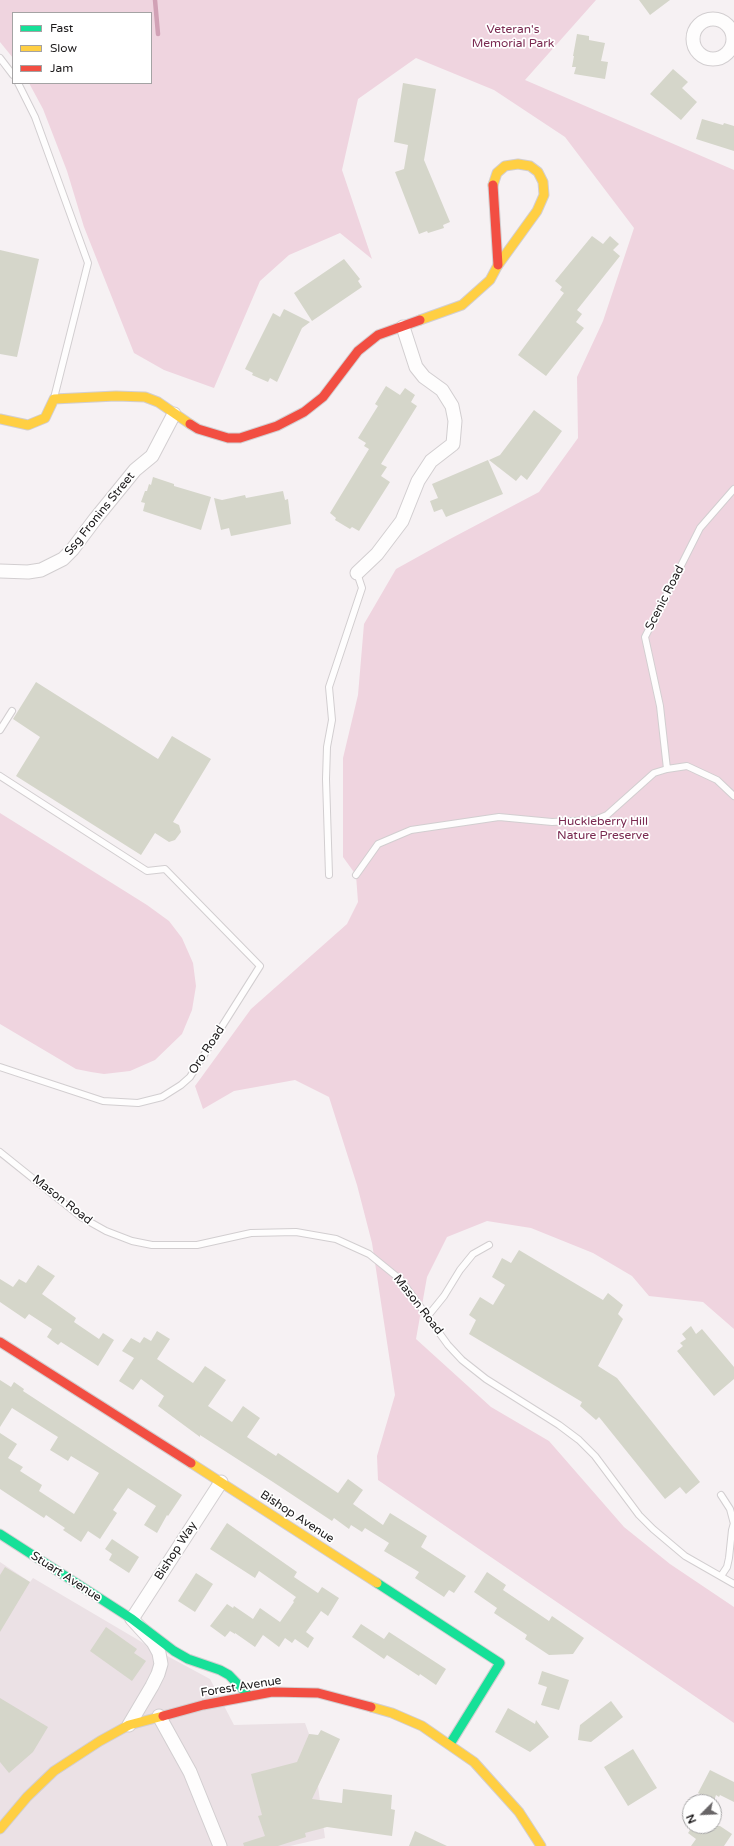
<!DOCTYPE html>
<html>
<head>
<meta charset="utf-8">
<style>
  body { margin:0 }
  #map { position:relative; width:734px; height:1846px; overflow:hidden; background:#f6f1f3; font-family:"Varela Round",sans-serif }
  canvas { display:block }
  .legend { position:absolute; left:12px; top:12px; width:140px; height:72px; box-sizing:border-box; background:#fff; border:1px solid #a4a3a4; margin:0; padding:5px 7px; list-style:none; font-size:12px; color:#1c1a1b }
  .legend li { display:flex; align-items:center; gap:8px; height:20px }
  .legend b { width:20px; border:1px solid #a4a3a4 }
  .north { position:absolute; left:682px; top:1794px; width:40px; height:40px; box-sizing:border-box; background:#fff; border:1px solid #a4a3a4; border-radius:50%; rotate:246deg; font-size:11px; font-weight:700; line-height:16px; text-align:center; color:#1c1a1b }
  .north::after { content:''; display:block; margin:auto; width:14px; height:18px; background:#686567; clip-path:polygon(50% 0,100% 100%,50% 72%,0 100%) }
</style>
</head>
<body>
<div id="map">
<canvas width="734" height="1846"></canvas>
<ul class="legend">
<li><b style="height:5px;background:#16e098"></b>Fast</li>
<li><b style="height:5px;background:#ffcf43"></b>Slow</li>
<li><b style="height:5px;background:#f24e42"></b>Jam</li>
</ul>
<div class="north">N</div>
</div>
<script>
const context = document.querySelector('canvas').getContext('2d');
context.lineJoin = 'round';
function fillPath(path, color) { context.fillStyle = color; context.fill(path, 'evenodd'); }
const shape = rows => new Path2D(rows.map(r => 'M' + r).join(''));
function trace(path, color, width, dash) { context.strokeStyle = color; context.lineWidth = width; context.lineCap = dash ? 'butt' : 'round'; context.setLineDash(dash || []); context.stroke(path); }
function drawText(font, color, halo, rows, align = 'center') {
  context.font = font + ' "Varela Round",sans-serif'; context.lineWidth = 3.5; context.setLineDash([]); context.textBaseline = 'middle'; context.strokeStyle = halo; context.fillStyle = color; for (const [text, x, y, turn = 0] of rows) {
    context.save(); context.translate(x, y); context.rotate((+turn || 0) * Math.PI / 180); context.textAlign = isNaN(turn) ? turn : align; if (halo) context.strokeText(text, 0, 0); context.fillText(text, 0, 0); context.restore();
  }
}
fillPath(shape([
  [0,1562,30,1582,33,1578,145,1644,210,1679,234,1725,305,1723,309,1734,340,1739,318,1786,325,1838,290,1846,0,1846]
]), '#ebe1e5');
fillPath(shape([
  [0,0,596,0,525,80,734,170,734,1329,703,1302,649,1296,632,1276,593,1253,531,1228,487,1221,447,1237,427,1277,416,1339,491,1407,549,1441,624,1527,670,1564,734,1607,734,1723,378,1480,377,1456,395,1395,372,1243,357,1185,329,1097,295,1080,234,1091,203,1109,195,1086,251,1009,347,924,358,902,356,875,343,857,343,758,358,695,364,624,396,569,450,539,539,492,578,438,577,377,603,321,634,228,565,137,494,90,416,58,358,99,342,170,372,259,340,233,289,255,260,281,214,388,164,370,134,353,84,227,67,171,43,109,29,83,151,83,151,13,13,13,13,58,0,42],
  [0,813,147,905,169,921,182,938,193,963,196,986,192,1010,182,1034,155,1060,130,1071,104,1074,91,1072,76,1069,0,1024]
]), '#efd4df');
trace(shape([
  [155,0,158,34]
]), '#d1a1b5', 4.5);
fillPath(shape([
  [639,0,670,0,650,15],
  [577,34,589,36,589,40,605,43,601,61,608,62,605,79,574,74,576,67,572,67,574,56,573,56],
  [673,69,688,82,682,88,697,102,681,120,650,94],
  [403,83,436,89,424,160,450,222,443,225,444,228,428,233,427,231,419,234,395,172,404,169,408,145,394,142],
  [702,119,723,125,724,123,734,126,734,151,696,139],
  [592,236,603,244,610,236,619,244,613,250,620,256,577,310,582,314,576,322,584,328,546,376,518,355,564,293,560,290,562,287,555,281],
  [0,250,39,259,17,357,0,354],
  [344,259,360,279,358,281,362,287,312,321,294,293],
  [284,309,310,322,302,328,277,382,270,378,268,382,252,375,253,373,245,369,273,313,280,317],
  [386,386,400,395,405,388,415,395,411,402,417,406,381,464,387,467,381,476,390,482,359,531,352,527,350,529,335,520,336,518,330,513,369,449,364,446,366,443,358,438,378,406,375,404],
  [534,410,562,431,527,480,521,475,516,481,489,460,500,455],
  [488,460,503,494,446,517,442,509,434,512,430,501,438,498,432,484],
  [153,477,174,484,174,486,211,497,201,530,143,511,145,503,141,502,145,491,147,491,149,484,151,485],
  [283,491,285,500,288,499,291,524,231,536,229,528,221,530,214,498,222,500,245,495,246,498],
  [36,682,158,759,172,736,211,759,173,822,179,825,181,832,175,840,169,842,155,833,141,855,16,776,40,737,13,719],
  [519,1250,603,1300,608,1293,623,1305,618,1314,623,1319,598,1366,617,1378,700,1482,686,1494,680,1487,665,1499,599,1417,596,1420,580,1406,582,1402,469,1334,476,1320,469,1315,480,1297,493,1305,505,1285,492,1277,502,1258,511,1263],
  [38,1265,55,1276,42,1294,76,1318,74,1322,99,1339,103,1333,114,1340,98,1366,61,1342,58,1345,47,1337,52,1329,29,1314,25,1319,0,1302,0,1279,13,1287,19,1279,26,1283],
  [691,1326,696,1334,702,1329,734,1367,734,1379,714,1396,677,1351,683,1346,680,1343,686,1339,682,1334],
  [157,1331,170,1339,157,1359,193,1383,205,1366,226,1380,208,1406,232,1422,243,1406,260,1418,247,1437,276,1456,278,1453,338,1493,348,1479,363,1490,353,1504,383,1525,390,1513,427,1536,421,1547,466,1576,454,1593,449,1590,444,1597,415,1578,419,1572,384,1551,389,1543,365,1528,362,1532,351,1525,349,1529,334,1518,332,1521,273,1482,200,1435,200,1437,158,1406,164,1396,141,1379,133,1390,119,1381,134,1358,122,1351,131,1338,140,1343,144,1337,151,1341],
  [0,1380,11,1387,14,1382,24,1389,23,1391,182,1495,168,1516,167,1515,157,1533,144,1525,156,1506,128,1488,113,1510,117,1513,100,1539,88,1531,81,1542,63,1530,65,1528,46,1515,44,1518,0,1489,0,1433,17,1444,8,1458,23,1467,20,1471,42,1485,39,1491,74,1514,99,1473,71,1456,68,1461,50,1450,58,1437,12,1408,0,1427],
  [227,1523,297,1572,294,1577,318,1593,322,1587,339,1598,328,1616,321,1611,306,1632,314,1638,308,1648,295,1639,292,1643,285,1638,279,1647,263,1635,255,1647,235,1633,235,1634,230,1631,225,1637,210,1626,227,1604,233,1608,234,1606,253,1619,260,1608,280,1622,294,1602,293,1601,296,1597,259,1571,255,1578,210,1549],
  [112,1539,139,1557,129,1573,109,1560,112,1554,105,1549],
  [5,1567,30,1582,0,1632,0,1575],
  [487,1572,506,1585,503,1590,549,1621,552,1616,584,1638,573,1654,549,1655,525,1639,527,1635,494,1613,497,1608,474,1592],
  [196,1573,213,1584,195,1612,178,1601],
  [361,1624,384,1639,389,1632,446,1669,436,1685,420,1674,419,1676,387,1655,384,1659,352,1637],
  [106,1627,137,1649,134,1653,146,1661,132,1681,90,1651],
  [542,1671,569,1680,559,1710,541,1705,547,1687,538,1684],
  [0,1698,48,1727,33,1752,9,1773,0,1762],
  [611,1701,623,1717,591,1742,578,1740,580,1725],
  [508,1708,535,1724,536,1720,549,1737,530,1752,495,1732],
  [321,1730,340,1739,312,1799,342,1803,343,1789,392,1795,391,1809,395,1810,392,1836,327,1827,305,1833,306,1837,278,1846,244,1846,243,1843,265,1836,258,1816,262,1815,251,1774,297,1762,309,1734,318,1735],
  [633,1749,657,1788,628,1806,604,1767],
  [710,1770,734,1782,734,1802,720,1795,719,1797,716,1795,714,1801,698,1793],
  [693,1826,720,1826,732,1834,724,1846,691,1846,696,1839,688,1833],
  [415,1831,447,1846,409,1846]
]), '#d5d6ca');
const lane = shape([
  [0,58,13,75],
  [18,83,35,117,88,263,54,398],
  [0,730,12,711],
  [667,769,660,706,645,637,700,528,734,489],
  [0,776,147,871,165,869,260,966,190,1077,181,1085,162,1097,138,1103,103,1101,0,1067],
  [329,875,326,779,327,747,332,720,329,687,362,588,357,573],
  [356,875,378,844,411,830,499,817,552,822,595,820,607,815,654,773,667,769,687,766,717,780,734,796],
  [0,1152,81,1217,106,1231,132,1241,152,1245,197,1245,251,1233,296,1232,336,1239,369,1254,401,1280,448,1345,462,1360,486,1379,559,1425,579,1440,595,1456,639,1515,653,1529,685,1556,734,1584],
  [427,1317,444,1296,460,1270,473,1254,489,1245],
  [721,1495,730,1509,734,1524],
  [721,1576,727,1567,729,1558,732,1530,734,1523]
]);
const street = shape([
  '693 39a20 20 0 1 1 40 0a20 20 0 1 1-40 0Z',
  [0,571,28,572,41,570,63,559,72,550,96,518,135,470,152,456,174,414],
  [357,573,377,554,402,521,418,481,431,461,453,444,455,421,452,406,442,390,424,377,416,367,403,327],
  [159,1716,190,1772,220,1846],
  [129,1725,152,1686,158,1674,161,1664,159,1653,153,1642,132,1619,221,1482]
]);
const fast = shape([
  [0,1534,132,1619,174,1651,188,1659,220,1670,229,1675,249,1696],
  [377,1583,500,1663,450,1744]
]);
const slow = shape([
  [420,320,462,305,490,280,498,265,537,211,544,195,543,182,538,172,530,166,518,164,505,166,497,173,493,185],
  [0,419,28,425,45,418,54,399,116,396,145,397,158,402,190,424],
  [191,1463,377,1583],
  [371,1707,392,1713,422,1726,474,1762,519,1812,541,1846],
  [0,1829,27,1797,54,1771,100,1741,129,1725,163,1716]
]);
const jam = shape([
  [493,185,498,265],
  [190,424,198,429,228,438,240,438,277,426,304,412,323,397,358,351,378,335,420,320],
  [0,1342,191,1463],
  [163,1716,203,1705,272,1692,318,1693,371,1707]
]);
trace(lane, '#d2ced0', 8);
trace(street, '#d2ced0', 15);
trace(fast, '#d2ced0', 11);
trace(slow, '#d2ced0', 11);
trace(jam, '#d2ced0', 11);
trace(lane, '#fefdfd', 6);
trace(street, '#fefdfd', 13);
trace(fast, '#16e098', 9);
trace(slow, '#ffcf43', 9);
trace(jam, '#f24e42', 9);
drawText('12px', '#7a2a51', '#fff', [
  ["Veteran's",513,30],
  ["Memorial Park",513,44],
  ["Huckleberry Hill",603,822],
  ["Nature Preserve",603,836]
]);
drawText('12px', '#1c1a1b', '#fff', [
  ["Ssg Fronins Street",100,514,-51],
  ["Scenic Road",665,598,-63],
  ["Oro Road",207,1050,-57],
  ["Mason Road",62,1200,38],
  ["Mason Road",418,1305,52],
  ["Bishop Avenue",297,1517,33],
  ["Bishop Way",176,1551,-57],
  ["Stuart Avenue",66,1577,33],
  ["Forest Avenue",241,1687,-9]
]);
</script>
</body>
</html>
